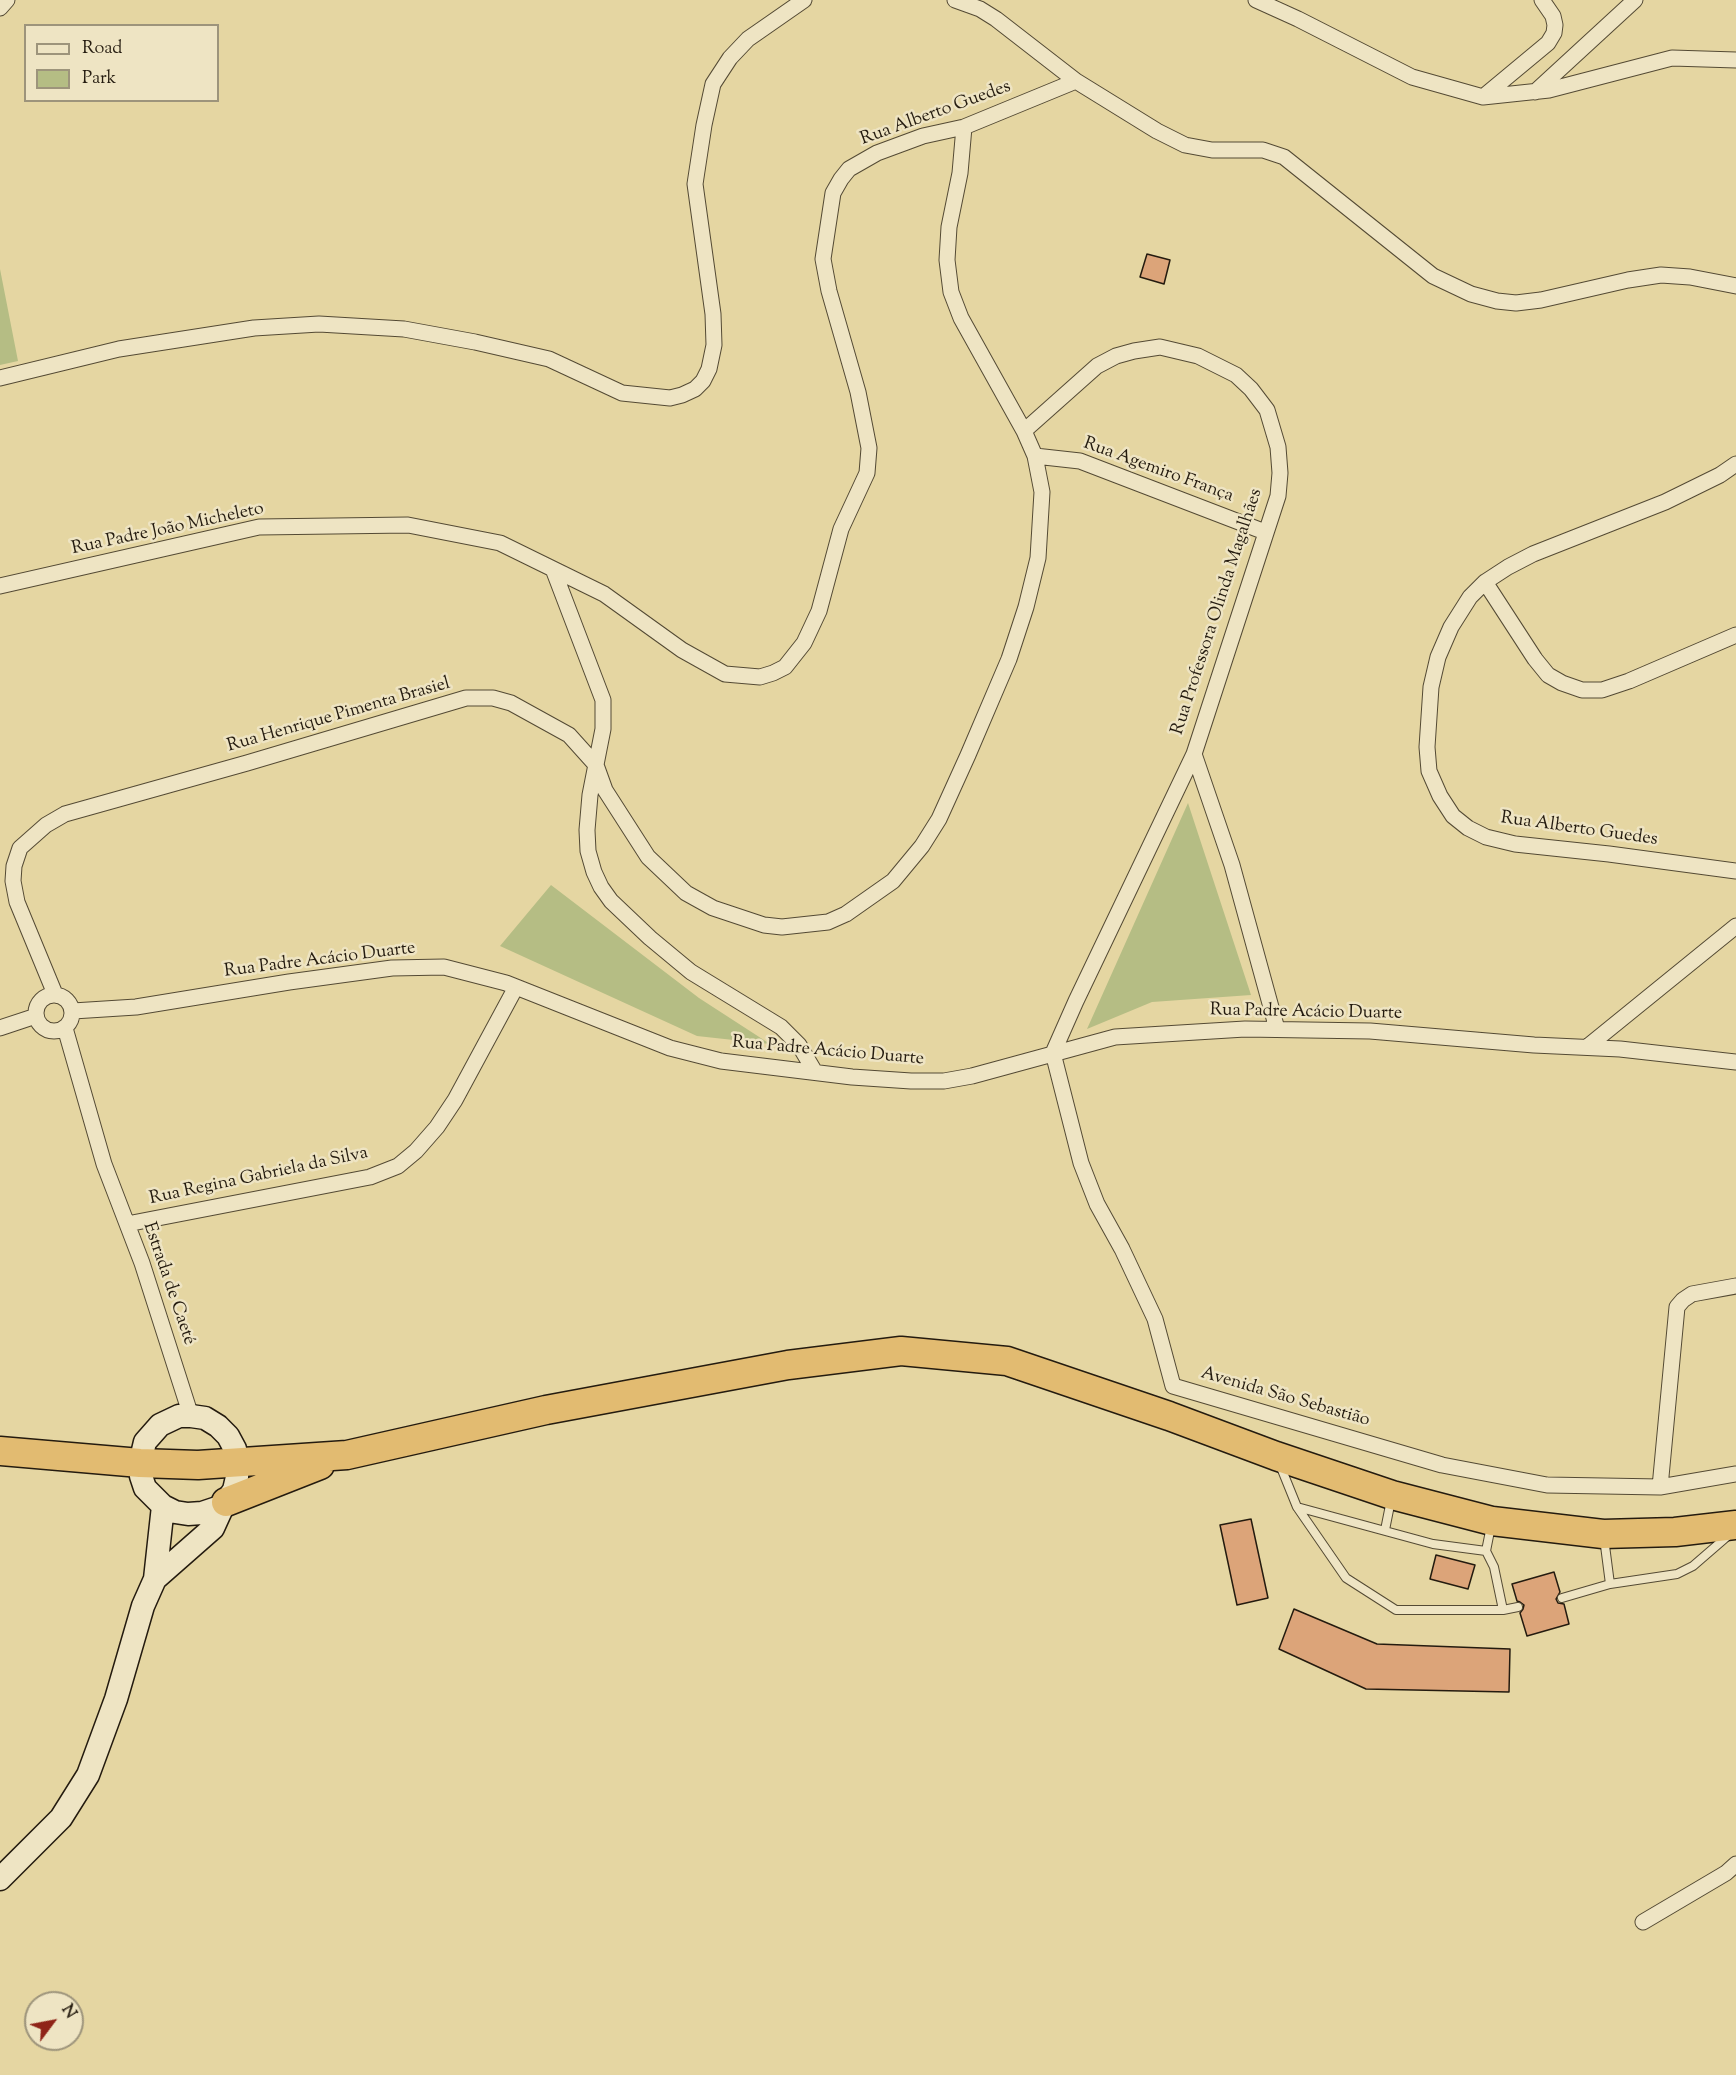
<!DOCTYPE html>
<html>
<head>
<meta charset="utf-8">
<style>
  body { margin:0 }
  #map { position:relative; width:1736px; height:2075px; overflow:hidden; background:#e5d6a2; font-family:"Sorts Mill Goudy",serif }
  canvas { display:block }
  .legend { position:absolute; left:24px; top:24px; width:195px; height:78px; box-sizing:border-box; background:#eee4c3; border:2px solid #9d947b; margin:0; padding:8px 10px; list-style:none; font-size:18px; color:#241b0f }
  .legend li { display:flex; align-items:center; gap:12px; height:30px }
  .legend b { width:30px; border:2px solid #9d947b }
  .north { position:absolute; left:24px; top:1991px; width:60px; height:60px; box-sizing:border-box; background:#eee4c3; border:2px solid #9d947b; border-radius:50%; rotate:58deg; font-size:16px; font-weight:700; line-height:24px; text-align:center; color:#241b0f }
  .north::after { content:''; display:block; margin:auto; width:21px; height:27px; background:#8f2418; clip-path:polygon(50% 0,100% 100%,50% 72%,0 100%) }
</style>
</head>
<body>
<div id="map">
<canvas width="1736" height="2075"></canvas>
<ul class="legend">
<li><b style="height:8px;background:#eee4c3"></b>Road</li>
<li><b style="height:16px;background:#b5bd84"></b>Park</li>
</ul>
<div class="north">N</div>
</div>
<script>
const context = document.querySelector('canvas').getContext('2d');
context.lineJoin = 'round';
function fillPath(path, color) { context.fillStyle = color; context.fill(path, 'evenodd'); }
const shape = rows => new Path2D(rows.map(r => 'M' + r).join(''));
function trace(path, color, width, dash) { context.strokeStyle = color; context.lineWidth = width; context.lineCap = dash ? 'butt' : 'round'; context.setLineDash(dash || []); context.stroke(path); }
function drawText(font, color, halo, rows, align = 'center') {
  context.font = font + ' "Sorts Mill Goudy",serif'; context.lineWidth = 5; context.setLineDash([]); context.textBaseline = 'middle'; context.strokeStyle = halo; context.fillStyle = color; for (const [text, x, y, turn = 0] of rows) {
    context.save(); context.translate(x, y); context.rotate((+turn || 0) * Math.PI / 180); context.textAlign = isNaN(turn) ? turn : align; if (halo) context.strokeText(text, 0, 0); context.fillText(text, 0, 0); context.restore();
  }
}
fillPath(shape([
  [0,269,18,361,0,365],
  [1188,803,1251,995,1152,1002,1087,1029],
  [551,885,699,998,770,1044,697,1036,500,946]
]), '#b5bd84');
const building = shape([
  [1147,254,1170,260,1164,284,1140,277,1147,254],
  [1251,1519,1268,1598,1237,1605,1220,1525,1251,1519],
  [1436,1555,1475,1565,1468,1589,1430,1579,1436,1555],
  [1554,1572,1560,1592,1556,1599,1558,1603,1564,1604,1569,1624,1527,1636,1520,1613,1523,1609,1524,1605,1520,1602,1517,1601,1512,1584,1554,1572],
  [1294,1609,1377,1644,1510,1649,1509,1692,1366,1689,1279,1649,1294,1609]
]);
fillPath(building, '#dca479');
trace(building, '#241b0f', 1.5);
const lane = shape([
  [1280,1465,1297,1507,1433,1544,1486,1551,1494,1567,1503,1610,1518,1607],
  [1297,1507,1346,1578,1396,1610,1503,1610],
  [1385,1530,1391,1500],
  [1604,1538,1610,1584],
  [1486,1551,1491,1526],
  [1562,1598,1610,1584,1677,1574,1693,1566,1730,1534]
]);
const street = shape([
  [955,0,980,9,996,19,1076,81],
  [1256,0,1298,19,1412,77,1483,97,1549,90,1672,58,1736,60],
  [0,8,7,0],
  [1535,92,1635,0],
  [1483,97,1548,43,1554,33,1555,25,1553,16,1542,0],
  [0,378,119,349,254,328,319,324,404,329,475,342,549,359,622,393,670,398,682,395,695,389,703,381,709,369,714,345,713,314,695,184,704,125,713,84,730,58,748,39,804,0],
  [1024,431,1097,366,1116,356,1134,351,1160,347,1198,356,1236,375,1251,389,1267,410,1278,447,1280,473,1278,496,1194,754,1076,1001,1053,1053,1081,1163,1097,1204,1122,1249,1155,1319,1173,1386,1442,1465,1547,1485,1660,1487,1736,1474],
  [1035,456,1080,461,1265,532],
  [1736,464,1720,475,1665,502,1533,554,1508,567,1485,582,1470,597,1451,627,1438,657,1431,687,1427,747,1429,771,1440,796,1453,816,1468,828,1486,837,1515,844,1609,854,1736,871],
  [553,569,603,700,603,729,590,795,587,830,588,851,594,872,601,887,611,901,650,938,691,972,781,1027,799,1045,815,1072],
  [1485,582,1535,659,1548,675,1562,683,1582,690,1602,690,1629,681,1736,635],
  [0,586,259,527,408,525,500,543,604,594,682,650,725,674,760,677,773,673,785,667,804,643,819,611,841,529,867,473,869,448,858,392,829,291,823,259,833,193,841,179,849,169,877,153,923,136,964,127,1076,81,1157,131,1185,145,1212,150,1263,150,1284,157,1433,276,1471,294,1497,301,1516,303,1541,300,1628,280,1661,275,1690,277,1736,286],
  [1194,754,1232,865,1277,1029],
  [55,994,17,902,13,881,14,866,20,848,46,825,65,814,247,763,466,698,493,698,511,703,569,735,596,765,605,790,648,857,686,893,713,908,764,925,782,927,828,922,846,914,893,881,922,846,939,819,968,755,1009,659,1026,607,1038,558,1042,492,1035,456,1024,431,961,318,951,292,947,260,949,227,960,173,964,127],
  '36 1013a18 18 0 1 1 36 0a18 18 0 1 1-36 0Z',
  [73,1011,136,1007,289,982,392,968,444,967,506,983,670,1048,721,1061,852,1077,911,1081,944,1081,972,1076,1115,1037,1245,1029,1370,1031,1534,1045,1620,1049,1736,1062],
  [0,1028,36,1016],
  [65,1028,104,1164,142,1263,191,1416],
  [1587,1047,1736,926],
  [127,1224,370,1177,398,1166,416,1151,437,1127,455,1100,516,987],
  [1660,1487,1677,1307,1683,1300,1692,1294,1736,1286],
  [1643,1922,1726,1873,1736,1864]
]);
const secondary = shape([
  [179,1416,191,1416,205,1418,218,1426,228,1436,235,1449,238,1463,237,1477,234,1490,223,1506,202,1513,188,1514,175,1512,163,1506,145,1488,141,1476,140,1463,145,1442,160,1425,179,1416],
  [155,1579,213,1528,223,1506],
  [0,1879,61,1818,88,1775,116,1699,143,1606,155,1579,163,1506]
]);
const highway = shape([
  [0,1451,140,1463,198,1465,347,1455,546,1410,788,1365,901,1351,1007,1361,1169,1416,1276,1456,1392,1495,1492,1521,1603,1534,1675,1532,1736,1525],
  [226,1502,320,1465]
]);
trace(lane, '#544a34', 10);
trace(street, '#544a34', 17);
trace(secondary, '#241b0f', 25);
trace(highway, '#241b0f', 31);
trace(lane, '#eee4c3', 8);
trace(street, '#eee4c3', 15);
trace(secondary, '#eee4c3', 22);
trace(highway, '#e2bb71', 28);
drawText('18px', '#241b0f', '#eee4c3', [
  ["Rua Alberto Guedes",936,114,-20],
  ["Rua Agemiro França",1158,471,20],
  ["Rua Padre João Micheleto",168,530,-12],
  ["Rua Professora Olinda Magalhães",1218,612,-72],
  ["Rua Henrique Pimenta Brasiel",339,716,-16],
  ["Rua Alberto Guedes",1579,830,8],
  ["Rua Padre Acácio Duarte",320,961,-7],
  ["Rua Padre Acácio Duarte",1306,1013,1],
  ["Rua Padre Acácio Duarte",828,1052,5],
  ["Rua Regina Gabriela da Silva",259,1177,-12],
  ["Estrada de Caeté",168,1284,71],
  ["Avenida São Sebastião",1285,1398,16]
]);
</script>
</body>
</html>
